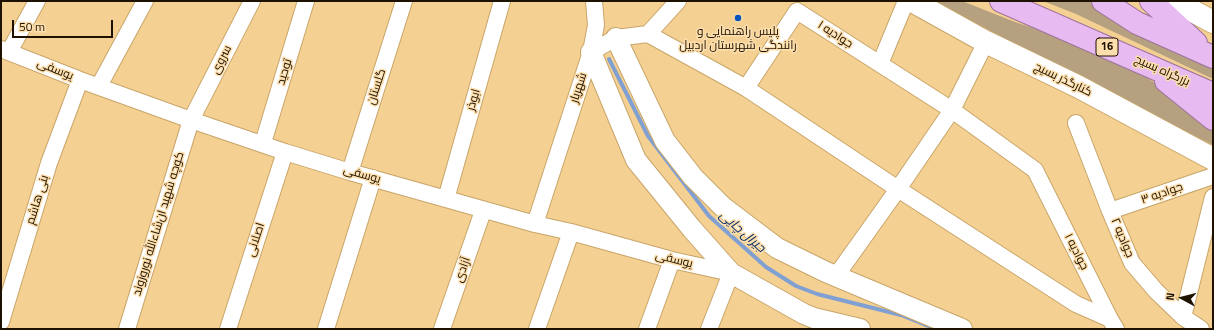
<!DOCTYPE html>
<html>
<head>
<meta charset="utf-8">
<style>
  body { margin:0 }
  #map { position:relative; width:1214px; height:330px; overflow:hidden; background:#f5d093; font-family:"Titillium Web",sans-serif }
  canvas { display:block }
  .frame { position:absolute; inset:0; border:2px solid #1e1100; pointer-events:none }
  .north { position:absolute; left:1162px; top:278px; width:40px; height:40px; -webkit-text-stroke:3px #fddfae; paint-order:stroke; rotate:277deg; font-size:11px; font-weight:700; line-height:16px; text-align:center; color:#1e1100 }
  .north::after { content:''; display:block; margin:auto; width:14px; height:18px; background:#1e1100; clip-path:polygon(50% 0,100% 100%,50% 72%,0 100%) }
  .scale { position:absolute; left:12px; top:20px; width:101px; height:18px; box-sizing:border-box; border:2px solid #1e1100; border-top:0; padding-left:5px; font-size:12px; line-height:14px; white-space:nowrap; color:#1e1100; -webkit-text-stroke:3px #fddfae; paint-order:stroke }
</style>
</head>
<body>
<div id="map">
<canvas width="1214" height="330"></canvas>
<div class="frame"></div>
<div class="north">N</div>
<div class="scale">50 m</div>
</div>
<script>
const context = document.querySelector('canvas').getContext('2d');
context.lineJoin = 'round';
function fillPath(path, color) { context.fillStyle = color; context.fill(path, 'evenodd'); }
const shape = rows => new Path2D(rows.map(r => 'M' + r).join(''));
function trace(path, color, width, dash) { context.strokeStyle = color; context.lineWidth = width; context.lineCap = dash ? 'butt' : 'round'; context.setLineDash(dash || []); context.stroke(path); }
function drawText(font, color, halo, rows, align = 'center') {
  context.font = font + ' "Titillium Web",Cairo,sans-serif'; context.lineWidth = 3; context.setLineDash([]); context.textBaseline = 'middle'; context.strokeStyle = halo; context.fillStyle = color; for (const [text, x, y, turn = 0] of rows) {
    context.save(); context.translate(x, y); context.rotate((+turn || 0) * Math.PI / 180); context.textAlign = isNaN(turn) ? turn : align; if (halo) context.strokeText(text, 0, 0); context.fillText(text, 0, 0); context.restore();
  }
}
fillPath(shape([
  [934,1,962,1,1015,22,1107,52,1163,88,1213,129,1213,145,1087,82],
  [1043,1,1091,1,1150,36,1213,66,1213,79,1076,14]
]), '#b5a080');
trace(shape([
  [609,59,648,136,709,216,766,267,796,286,817,294,901,315,936,329]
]), '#81a0d2', 4);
const minor = shape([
  [648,34,746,88,898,189,1076,304,1110,319,1116,329],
  [1,49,80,80,191,120,285,152,350,172,535,224,571,232,672,260,731,273,709,329],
  [9,52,37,1],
  [591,52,616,38,648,34,678,1],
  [880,64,906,1],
  [99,86,145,1],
  [746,88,797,11,952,110,1035,170,1110,319],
  [1076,123,1110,211,1132,263,1156,291,1183,317,1201,329],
  [263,143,306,1],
  [350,172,404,1],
  [446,199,502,1],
  [1110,211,1213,176],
  [535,224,591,52,596,25,594,1],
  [836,276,898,189,952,110,986,42],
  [1183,317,1213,197],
  [1,322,49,163,80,80],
  [127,329,191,120,252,1],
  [228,329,285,152],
  [326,329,373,178],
  [442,329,483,211],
  [537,329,571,232],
  [647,329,672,260]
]);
const tertiary = shape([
  [616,38,665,141,693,177,723,207,777,248,826,272,962,329],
  [591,52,636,160,692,229,731,273,804,314,814,318,860,329]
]);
const secondary = shape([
  [912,1,986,42,1079,87,1213,159],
  [1174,1,1213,22]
]);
const trunk = shape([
  [1001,1,1213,94],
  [1103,1,1137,23,1213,57],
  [1151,1,1196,43],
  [1166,81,1213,119]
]);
trace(minor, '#c8a569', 18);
trace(tertiary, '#c8a569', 22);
trace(secondary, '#c8a569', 24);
trace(trunk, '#9d739b', 24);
trace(minor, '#fff', 16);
trace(tertiary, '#fff', 20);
trace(secondary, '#fff', 22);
trace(trunk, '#e7baf2', 22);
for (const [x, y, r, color] of [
  [738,18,4,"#0751bb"]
]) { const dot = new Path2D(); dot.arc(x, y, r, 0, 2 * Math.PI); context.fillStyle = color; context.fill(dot); trace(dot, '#fddfae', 1.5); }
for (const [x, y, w] of [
  [1107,47,22]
]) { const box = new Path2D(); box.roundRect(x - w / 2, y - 9, w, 18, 3); context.fillStyle = '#fddfae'; context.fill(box); trace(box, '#1e1100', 1); }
drawText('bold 11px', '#1e1100', null, [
  ["16",1107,47]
]);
drawText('12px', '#1e1100', '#fddfae', [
  ["پلیس راهنمایی و",738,32],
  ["رانندگی شهرستان اردبیل",738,46]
]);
drawText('12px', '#1e1100', '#fddfae', [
  ["جوادیه ۱",835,35,33],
  ["سروی",222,60,-63],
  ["یوسفی",55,70,22],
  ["بزرگراه بسیج",1162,71,24],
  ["توحید",285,72,-73],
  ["کنارگذر بسیج",1063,80,26],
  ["گلستان",377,87,-72],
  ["شهریار",579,88,-72],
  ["ابوذر",474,100,-74],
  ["یوسفی",362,175,16],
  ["جوادیه ۳",1162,194,-19],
  ["بنی هاشم",38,200,-73],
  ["کوچه شهید ان‌شاءالله نوروزوند",159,224,-73],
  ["جوادیه ۲",1122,238,67],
  ["اصلانی",256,240,-72],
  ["جوادیه ۱",1076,252,63],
  ["یوسفی",674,260,14],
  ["آزادی",463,270,-71]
]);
drawText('italic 13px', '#092f6a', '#fddfae', [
  ["جیرال چایی",742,232,41]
]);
</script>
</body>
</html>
